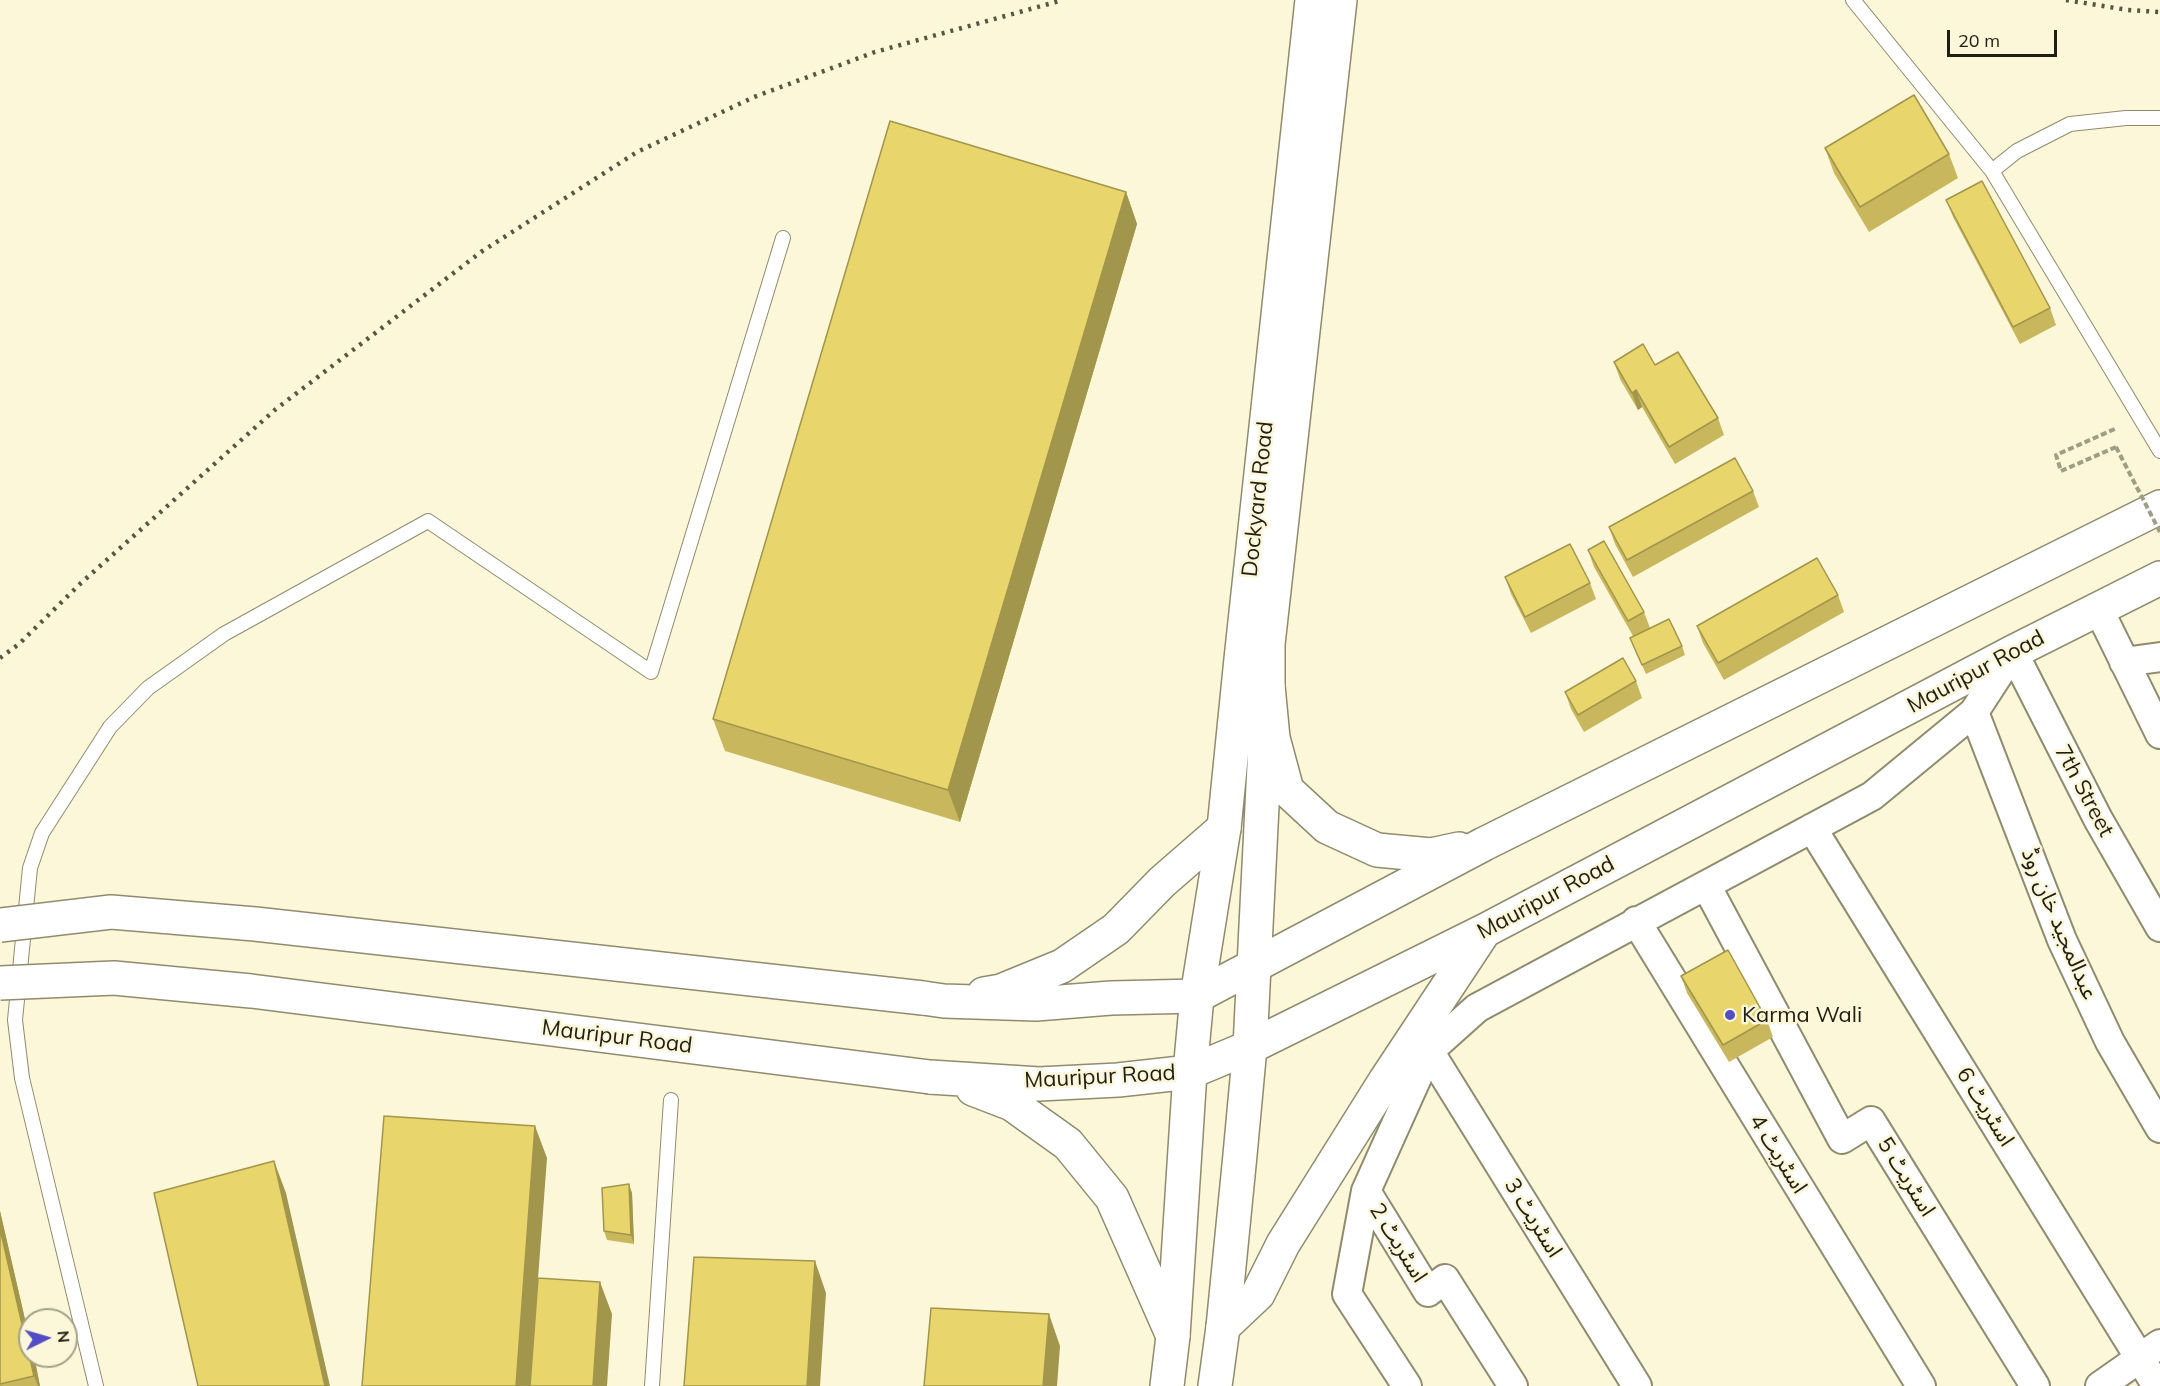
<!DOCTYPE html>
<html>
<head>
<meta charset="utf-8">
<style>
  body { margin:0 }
  #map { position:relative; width:2160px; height:1386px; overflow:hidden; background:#fcf7d9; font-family:Mulish,sans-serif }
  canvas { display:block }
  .north { position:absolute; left:18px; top:1308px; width:60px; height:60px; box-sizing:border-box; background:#fcf7d9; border:2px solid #a4a18a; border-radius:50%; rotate:85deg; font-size:16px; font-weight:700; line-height:24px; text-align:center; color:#211f14 }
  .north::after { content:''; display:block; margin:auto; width:21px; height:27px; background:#524dc4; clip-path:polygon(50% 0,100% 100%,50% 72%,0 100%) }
  .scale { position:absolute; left:1947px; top:30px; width:110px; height:27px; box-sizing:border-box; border:3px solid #211f14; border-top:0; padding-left:8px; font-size:18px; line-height:21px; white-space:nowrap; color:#211f14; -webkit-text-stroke:4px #fcf7d9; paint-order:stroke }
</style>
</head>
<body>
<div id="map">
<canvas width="2160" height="1386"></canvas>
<div class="north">N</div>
<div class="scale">20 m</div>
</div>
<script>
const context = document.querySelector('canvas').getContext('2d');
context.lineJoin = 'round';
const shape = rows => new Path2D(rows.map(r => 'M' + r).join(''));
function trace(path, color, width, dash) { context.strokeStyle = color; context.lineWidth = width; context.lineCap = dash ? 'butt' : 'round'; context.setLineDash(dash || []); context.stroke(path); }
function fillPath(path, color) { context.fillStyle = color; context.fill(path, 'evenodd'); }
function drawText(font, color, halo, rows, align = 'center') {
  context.font = font + ' Mulish,"Noto Sans Arabic",sans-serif'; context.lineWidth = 5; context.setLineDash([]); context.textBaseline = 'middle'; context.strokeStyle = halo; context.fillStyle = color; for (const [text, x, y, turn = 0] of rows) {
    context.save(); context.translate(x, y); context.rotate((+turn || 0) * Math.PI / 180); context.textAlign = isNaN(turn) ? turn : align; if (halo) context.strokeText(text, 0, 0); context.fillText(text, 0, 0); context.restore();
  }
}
const service = shape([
  [1853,0,1992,171,2160,451],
  [1992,171,2017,151,2070,124,2126,118,2160,118],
  [96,1386,22,1078,15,1020,30,868,42,833,110,727,148,688,224,634,428,521,651,672,783,238],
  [652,1386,671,1100]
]);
const minor = shape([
  [2098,608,2160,734],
  [2124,662,2160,657],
  [1974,712,2062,940,2110,1042,2160,1128],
  [1812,828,2157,1386],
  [1706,885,1842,1139,1871,1121,2035,1386],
  [1636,921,1921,1386],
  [1429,1051,1637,1386],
  [1366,1191,1428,1292,1445,1279,1513,1386],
  [1407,1386,1347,1294,1366,1191,1429,1051,1477,1008,1872,796,1974,712,2013,652,2098,819,2160,927],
  [2100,1386,2160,1344]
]);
const tertiary = shape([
  [1254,966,1268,686,1268,644,1340,0],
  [1197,996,1224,828,1241,659,1312,0]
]);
const primary = shape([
  [1167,1386,1173,1336,1190,1072,1197,996],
  [1215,1386,1223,1327,1240,1155,1250,1047,1254,966]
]);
const trunk = shape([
  [1268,686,1273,738,1287,790,1327,827,1377,850,1431,855,1459,849],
  [984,994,1001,991,1062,966,1116,929,1162,882,1224,828],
  [923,998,944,1001,1036,1004,1111,998,1197,996,1484,844,2160,507],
  [930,1077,1039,1084,1118,1080,1190,1072,1250,1047,1484,931,2013,652,2160,578],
  [973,1089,1012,1104,1068,1144,1112,1198,1173,1336],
  [1223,1327,1258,1294,1283,1244,1385,1081,1483,933]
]);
trace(service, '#8f8b6f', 16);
trace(minor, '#8f8b6f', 32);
trace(tertiary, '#8f8b6f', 36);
trace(primary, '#8f8b6f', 36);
trace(trunk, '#8f8b6f', 36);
trace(shape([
  [2116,447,2061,471,2056,455,2117,428]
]), '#a09c86', 4, [6, 3]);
trace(service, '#fff', 14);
trace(minor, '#fff', 28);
trace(tertiary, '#fff', 33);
trace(primary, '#fff', 33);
trace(trunk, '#fff', 33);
trace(shape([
  [2066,0,2128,10,2160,12],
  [0,658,19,644,81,583,276,409,481,252,637,152,754,97,875,52,1063,0]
]), '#585545', 4.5, [3, 6]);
const trunkBridge = shape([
  [0,925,111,912,255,924,923,998],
  [0,983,114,978,251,991,930,1077]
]);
trace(trunkBridge, '#8f8b6f', 36, []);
trace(shape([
  [2116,447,2160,532]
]), '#a09c86', 4, [6, 3]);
trace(trunkBridge, '#fff', 33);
fillPath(shape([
  [1825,148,1949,154,1958,178,1869,232,1834,173],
  [1126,192,1137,224,960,822,725,751,713,719],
  [1946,200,2050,308,2056,325,2020,344,1953,217],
  [1614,362,1655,365,1718,418,1724,435,1675,464,1642,407,1638,410,1620,379],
  [1753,491,1759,507,1633,577,1615,544,1609,527],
  [1588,550,1644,612,1650,628,1682,646,1685,655,1646,674,1630,638,1633,636,1594,567],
  [1505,577,1590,583,1596,599,1531,633,1511,594],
  [1838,595,1844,612,1724,680,1703,643,1697,626],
  [1636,681,1642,698,1584,732,1571,709,1565,692],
  [1681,976,1767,1020,1773,1037,1729,1062,1687,993],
  [632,1193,634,1244,607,1240,604,1231],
  [0,1211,30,1341,30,1356,34,1356,40,1386,0,1386]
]), '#c8b75d');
fillPath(shape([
  [1126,192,1137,224,960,822,948,790],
  [1636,390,1642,407,1638,410,1632,393],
  [535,1126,547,1158,530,1386,516,1386],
  [274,1161,286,1193,330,1386,325,1386],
  [629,1184,632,1193,634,1244,631,1235],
  [0,1211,30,1341,30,1356,34,1356,40,1386,38,1386,34,1376,0,1229],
  [815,1261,826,1293,820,1386,807,1386],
  [600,1282,612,1314,607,1386,593,1386],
  [1049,1314,1060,1346,1057,1386,1043,1386]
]), '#a2954c');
const building = shape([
  [1914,95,1949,154,1860,207,1825,148,1914,95],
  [890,121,1126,192,948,790,713,719,890,121],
  [1982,181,2050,308,2013,327,1946,200,1982,181],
  [1643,344,1655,365,1678,352,1718,418,1669,447,1636,390,1632,393,1614,362,1643,344],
  [1735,458,1753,491,1627,560,1609,527,1735,458],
  [1604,541,1644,612,1628,621,1588,550,1604,541],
  [1570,544,1590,583,1525,617,1505,577,1570,544],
  [1817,558,1838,595,1718,663,1697,626,1817,558],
  [1669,619,1682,646,1642,665,1630,638,1669,619],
  [1623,658,1636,681,1578,715,1565,692,1623,658],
  [1728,950,1767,1020,1723,1045,1681,976,1728,950],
  [384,1116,535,1126,516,1386,362,1386,384,1116],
  [274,1161,325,1386,198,1386,154,1193,274,1161],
  [629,1184,631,1235,604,1231,602,1188,629,1184],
  [0,1229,34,1376,0,1384,0,1229],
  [694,1257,815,1261,807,1386,684,1386,694,1257],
  [538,1278,600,1282,593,1386,530,1386,538,1278],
  [931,1308,1049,1314,1043,1386,924,1386,931,1308]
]);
fillPath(building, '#e8d56c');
trace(building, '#a2954c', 1.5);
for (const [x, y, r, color] of [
  [1730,1015,6,"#524dc4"]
]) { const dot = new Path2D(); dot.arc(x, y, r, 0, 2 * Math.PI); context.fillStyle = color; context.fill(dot); trace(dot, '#fcf7d9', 2); }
drawText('22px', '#211f14', '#fcf7d9', [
  ["Dockyard Road",1258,499,-84],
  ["Mauripur Road",1976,672,-28],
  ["7th Street",2084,791,62],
  ["Mauripur Road",1546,898,-28],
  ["عبدالمجید خان روڈ",2059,924,67],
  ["Mauripur Road",617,1037,7],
  ["Mauripur Road",1100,1077,-3],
  ["اسٹریٹ 6",1985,1107,58],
  ["اسٹریٹ 4",1778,1154,58],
  ["اسٹریٹ 5",1906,1177,58],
  ["اسٹریٹ 3",1533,1218,58],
  ["اسٹریٹ 2",1398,1243,58]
]);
drawText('22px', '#211f14', '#fcf7d9', [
  ["Karma Wali",1742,1015]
], 'left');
</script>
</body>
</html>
